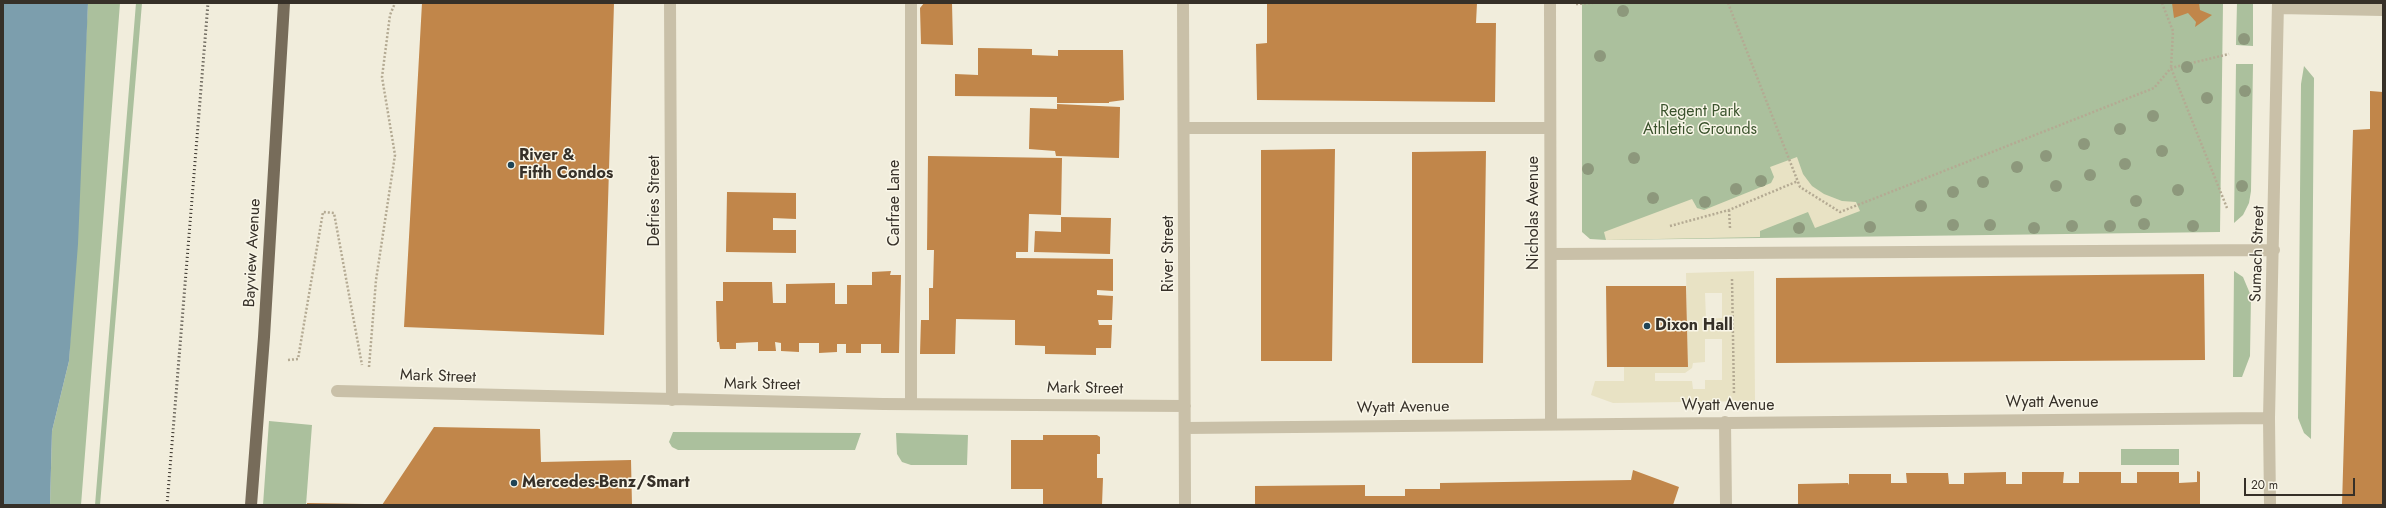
<!DOCTYPE html>
<html>
<head>
<meta charset="utf-8">
<style>
  body { margin:0 }
  #map { position:relative; width:2386px; height:508px; overflow:hidden; background:#f1eddc; font-family:Jost,sans-serif }
  canvas { display:block }
  .frame { position:absolute; inset:0; border:4px solid #363028; pointer-events:none }
  .scale { position:absolute; left:2244px; top:478px; width:111px; height:18px; box-sizing:border-box; border:2px solid #363028; border-top:0; padding-left:5px; font-size:12px; line-height:14px; white-space:nowrap; color:#363028; -webkit-text-stroke:3px #f9f6e8; paint-order:stroke }
</style>
</head>
<body>
<div id="map">
<canvas width="2386" height="508"></canvas>
<div class="frame"></div>
<div class="scale">20 m</div>
</div>
<script>
const context = document.querySelector('canvas').getContext('2d');
context.lineJoin = 'round';
function fillPath(path, color) { context.fillStyle = color; context.fill(path, 'evenodd'); }
const shape = rows => new Path2D(rows.map(r => 'M' + r).join(''));
function trace(path, color, width, dash) { context.strokeStyle = color; context.lineWidth = width; context.lineCap = dash ? 'butt' : 'round'; context.setLineDash(dash || []); context.stroke(path); }
function drawText(font, color, halo, rows, align = 'center') {
  context.font = font + ' Jost,sans-serif'; context.lineWidth = 3; context.setLineDash([]); context.textBaseline = 'middle'; context.strokeStyle = halo; context.fillStyle = color; for (const [text, x, y, turn = 0] of rows) {
    context.save(); context.translate(x, y); context.rotate((+turn || 0) * Math.PI / 180); context.textAlign = isNaN(turn) ? turn : align; if (halo) context.strokeText(text, 0, 0); context.fillText(text, 0, 0); context.restore();
  }
}
fillPath(shape([
  [88,3,120,3,99,274,81,505,50,505,52,431,69,361],
  [136,3,142,3,100,505,95,505],
  [1582,3,2223,3,2220,232,1606,240,1590,239,1582,232],
  [2237,3,2253,3,2253,46,2236,45],
  [2236,64,2253,64,2251,191,2249,203,2243,215,2234,223],
  [2304,66,2314,78,2311,439,2304,433,2298,418,2301,84],
  [2234,271,2243,277,2251,296,2250,356,2242,377,2233,377],
  [269,421,312,425,306,505,263,505],
  [673,432,861,433,855,450,678,450,672,447,669,442],
  [896,433,968,435,967,465,911,465,902,462,897,454],
  [2121,449,2179,449,2179,465,2121,465]
]), '#abc09d');
fillPath(shape([
  [1797,157,1803,174,1812,186,1824,194,1842,201,1856,202,1860,211,1815,228,1808,212,1760,231,1760,237,1606,240,1604,232,1692,199,1697,208,1704,210,1771,183,1774,177,1770,167],
  [1754,271,1755,401,1613,403,1591,395,1595,381,1624,381,1624,366,1688,366,1686,273],
  [1705,293,1722,293,1722,318,1706,319],
  [1705,339,1722,339,1722,380,1705,380,1705,389,1693,389,1692,381,1655,381,1655,373,1685,373,1692,368,1693,363,1705,362]
]), '#e8e2c4');
fillPath(shape([
  [3,3,88,3,78,244,69,361,52,431,50,505,3,505]
]), '#7c9ead');
fillPath(shape([
  [422,3,614,3,604,335,404,327],
  [924,3,952,3,953,45,921,44,920,8],
  [1267,3,1477,3,1476,23,1496,23,1495,102,1257,100,1256,44,1267,43],
  [2172,3,2199,3,2200,10,2212,15,2195,27,2196,22,2188,13,2174,18],
  [978,48,1032,49,1032,55,1058,56,1058,50,1123,50,1124,100,1109,102,1109,103,1057,103,1057,97,955,96,955,74,978,75],
  [2370,91,2383,92,2383,505,2342,505,2353,130,2370,129],
  [1057,104,1120,107,1119,158,1056,156,1055,151,1029,149,1030,108,1057,109],
  [1335,149,1332,361,1261,361,1261,150],
  [1486,151,1483,363,1412,363,1412,152],
  [928,156,1062,158,1061,215,1029,214,1028,252,1016,252,1016,258,1113,259,1113,291,1097,290,1097,295,1113,296,1112,320,1098,320,1099,325,1112,325,1111,348,1096,348,1096,355,1045,354,1045,346,1015,345,1015,320,956,319,955,354,920,354,921,320,929,320,929,288,933,288,934,250,927,250],
  [727,192,796,193,796,219,773,218,773,230,796,230,796,253,726,252],
  [1061,217,1111,218,1110,254,1034,252,1035,231,1061,232],
  [891,271,890,275,901,275,899,353,881,353,881,344,861,344,861,353,846,353,846,344,837,344,837,352,819,353,819,343,799,343,799,352,781,351,781,343,775,342,776,351,758,351,758,342,736,343,736,349,720,349,719,342,717,342,716,301,723,301,723,282,772,282,773,303,786,303,786,284,835,283,835,304,847,304,847,285,872,285,872,272],
  [2204,274,2205,360,1776,363,1776,278],
  [1606,286,1686,286,1688,367,1607,367],
  [434,427,540,429,541,462,631,460,632,505,382,505],
  [1043,435,1097,435,1100,437,1100,454,1097,454,1097,478,1103,478,1102,505,1043,505,1043,489,1011,489,1011,440,1043,440],
  [1633,470,1679,487,1673,505,1255,505,1255,486,1365,485,1365,496,1405,496,1405,489,1440,489,1440,483,1631,480],
  [2197,471,2200,472,2200,505,1798,505,1798,484,1848,483,1849,485,1849,474,1891,474,1891,483,1907,483,1906,473,1948,473,1949,484,1964,484,1964,473,2006,472,2006,484,2022,484,2022,472,2064,472,2063,483,2079,483,2079,472,2121,472,2121,483,2137,483,2137,472,2179,472,2179,483,2197,482],
  [307,503,365,504,365,505,307,505]
]), '#c1864a');
trace(shape([
  [1728,3,1800,187,1840,212,2154,88,2171,68,2229,54],
  [2162,3,2173,31,2171,68,2227,208],
  [1576,4,1593,3],
  [1729,210,1730,228],
  [1670,226,1729,210,1798,181],
  [1732,279,1734,395],
  [288,360,298,359,323,212,334,213,362,365],
  [369,367,376,280,395,155,382,77,390,15,395,3]
]), '#b4aa93', 2.5, [2, 2]);
trace(shape([
  [670,3,672,400],
  [1183,3,1185,505],
  [1550,3,1551,423],
  [2278,8,2383,10],
  [1184,128,1550,128],
  [1551,254,2274,250],
  [337,391,883,404,1185,406],
  [911,403,911,3],
  [1725,422,1726,505],
  [1186,428,2269,418],
  [2270,505,2269,418,2278,3]
]), '#c9c0a8', 12);
trace(shape([
  [251,505,264,337,284,3]
]), '#776c5a', 12);
trace(shape([
  [167,505,208,3]
]), '#363028', 3, [1, 3]);
context.fillStyle = '#8d987c';
for (const [x, y] of [
  [1623,11],
  [2244,39],
  [1600,56],
  [2187,67],
  [2245,91],
  [2207,98],
  [2153,116],
  [2120,129],
  [2084,144],
  [2162,151],
  [2046,156],
  [1634,158],
  [2125,164],
  [2017,167],
  [1588,169],
  [2090,175],
  [1761,181],
  [1983,182],
  [2056,186],
  [2242,186],
  [1736,189],
  [2178,190],
  [1953,192],
  [1653,198],
  [2136,201],
  [1705,202],
  [1921,206],
  [2144,224],
  [1953,225],
  [1990,225],
  [2072,226],
  [2110,226],
  [2193,226],
  [1870,227],
  [1799,228],
  [2034,228]
]) { context.beginPath(); context.arc(x, y, 6, 0, 2 * Math.PI); context.fill(); }
for (const [x, y, r, color] of [
  [511,165,4,"#1f4456"],
  [1647,326,4,"#1f4456"],
  [514,483,4,"#1f4456"]
]) { const dot = new Path2D(); dot.arc(x, y, r, 0, 2 * Math.PI); context.fillStyle = color; context.fill(dot); trace(dot, '#f9f6e8', 1.5); }
drawText('16px', '#3b532d', '#f9f6e8', [
  ["Regent Park",1700,112],
  ["Athletic Grounds",1700,130]
]);
drawText('bold 16px', '#363028', '#f9f6e8', [
  ["River &",519,156],
  ["Fifth Condos",519,174],
  ["Dixon Hall",1655,326],
  ["Mercedes-Benz/Smart",522,483]
], 'left');
drawText('16px', '#363028', '#f9f6e8', [
  ["Defries Street",655,201,-90],
  ["Carfrae Lane",895,203,-90],
  ["Nicholas Avenue",1534,213,-90],
  ["Bayview Avenue",253,253,-87],
  ["River Street",1169,254,-90],
  ["Sumach Street",2258,254,-88],
  ["Mark Street",438,377,2],
  ["Mark Street",762,385,1],
  ["Mark Street",1085,389,1],
  ["Wyatt Avenue",2052,403],
  ["Wyatt Avenue",1728,406],
  ["Wyatt Avenue",1403,408,-1]
]);
</script>
</body>
</html>
